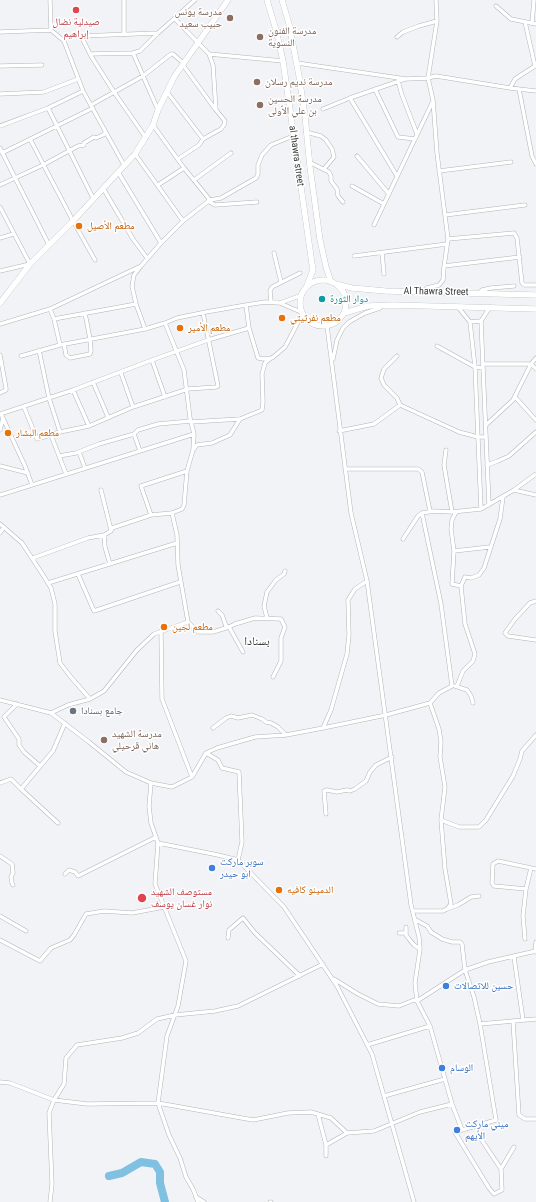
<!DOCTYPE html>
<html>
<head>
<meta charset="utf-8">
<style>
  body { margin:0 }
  canvas { display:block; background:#f2f3f7 }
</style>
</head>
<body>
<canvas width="536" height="1202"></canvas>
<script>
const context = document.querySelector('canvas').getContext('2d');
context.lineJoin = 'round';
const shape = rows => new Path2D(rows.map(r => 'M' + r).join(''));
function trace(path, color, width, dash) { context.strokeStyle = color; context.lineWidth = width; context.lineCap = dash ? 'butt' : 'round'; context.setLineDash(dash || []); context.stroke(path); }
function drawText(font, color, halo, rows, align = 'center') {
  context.font = font + ' "Roboto Condensed","Noto Naskh Arabic",sans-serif'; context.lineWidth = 3; context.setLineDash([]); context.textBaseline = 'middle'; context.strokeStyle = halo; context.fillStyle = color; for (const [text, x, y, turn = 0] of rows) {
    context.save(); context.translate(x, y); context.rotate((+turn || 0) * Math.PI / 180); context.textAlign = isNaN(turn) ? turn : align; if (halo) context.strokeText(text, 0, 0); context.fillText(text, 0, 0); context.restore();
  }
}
trace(shape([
  [109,1176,122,1173,141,1162,155,1164,160,1172,160,1183,165,1202]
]), '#80c1e1', 8);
const street = shape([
  [50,0,51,30,64,41,83,91,124,165],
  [496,6,511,19,536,24],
  [175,19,209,54,283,61],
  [532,23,534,0],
  [0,32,51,30],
  [124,33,124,0],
  [397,37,403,32,419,26,437,21],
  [133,53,140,51,158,33],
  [90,54,133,53,158,110],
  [297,63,406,79,428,78,436,76,510,88,536,91],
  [183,65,215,109],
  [0,66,42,65],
  [398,81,402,95,417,134],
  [510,88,515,79,535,66,525,22],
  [375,89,398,137,415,139],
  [519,89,532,156,536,164],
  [167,92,203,139],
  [0,94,44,92,78,79],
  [350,98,397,176],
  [91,105,143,76,171,54,173,54,183,63],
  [48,108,93,198],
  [323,109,350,98,405,79],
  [0,126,48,108,83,91],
  [306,132,321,136,326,140,332,149,334,157,324,169],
  [146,138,114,92,91,56,81,36,158,33,195,0],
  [30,139,73,221,95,260],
  [0,148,49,245],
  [2,153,93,108],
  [135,154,183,221],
  [357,156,389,194],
  [178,159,199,145,203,139,221,129,224,125,225,121,216,110,213,65,209,54],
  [309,162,329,172,331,176,331,181,337,189,338,196,343,202],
  [439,171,511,162],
  [118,172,161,243],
  [194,180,231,153],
  [0,185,43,165,78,146,84,145,84,143,94,137,96,138,105,134,105,132],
  [158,185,184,168],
  [352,186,384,204],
  [103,188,133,239,147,258],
  [210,200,221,198,256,178,258,174,258,165,262,155,271,145,293,136],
  [208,201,215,205,257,202],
  [0,207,30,264,0,271],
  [445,215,525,205],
  [374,225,433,101],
  [0,238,13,234],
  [448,239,514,233,517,238,522,283,524,285,536,285],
  [274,253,281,282],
  [382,253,384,274],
  [354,256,447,244],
  [141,266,134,275,132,286,136,304,145,329,165,323,184,370,190,418,194,434,193,450,187,471,184,505,182,509,172,513,177,535,178,565,188,622,198,632,213,632,229,627,243,652],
  [444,266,520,257],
  [424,292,427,288,439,285,443,280,444,267,448,239,437,153,433,100,428,78,437,21,436,0],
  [479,293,482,290,491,288,514,286],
  [271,302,270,291,272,287,300,273],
  [246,305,249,328,258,358,264,359,272,358,285,347,303,313,280,303],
  [458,307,470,322,475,367,481,509],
  [50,309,54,319,136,304],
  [54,319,60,345],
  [470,322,481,321],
  [165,323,177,318,206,312,246,305,265,302,280,303,302,295],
  [0,324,50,309,141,266,161,243,183,221,210,200,184,168,153,125],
  [327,326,351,513,367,581,411,905,419,937,420,949,415,983,417,1001,430,1026,452,1104,462,1130,455,1133,456,1134,489,1188,494,1194,502,1190,501,1169,481,1139],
  [64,344,66,355,70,358,90,354,91,351,90,339,85,313],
  [437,346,475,367,483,368],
  [39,350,49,398,60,432],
  [0,355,6,388,6,390,0,393],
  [21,356,60,345,145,329],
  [397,356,384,369,381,378,384,385,397,398,400,405],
  [333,359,337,340,343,328,349,322,365,313,380,308],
  [152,360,165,397],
  [483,364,531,364,536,369],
  [121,373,133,407],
  [93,382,108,417],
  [73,390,89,426],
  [515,397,536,420],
  [24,407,37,439,60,432,89,426,133,407,188,389,216,387,218,386,203,313],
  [0,414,73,390,152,360,208,340,249,328],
  [1,414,25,466,32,485],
  [191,422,240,419],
  [486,425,513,400,531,364,536,358],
  [0,430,3,418],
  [339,431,374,424,400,405,459,432,478,437,486,437],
  [51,435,66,474],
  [194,449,197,445,212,443,230,435,240,419,262,410,263,402,262,374,265,363,271,358],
  [446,450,444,465,452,512],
  [140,451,134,434,138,430,158,424,191,421],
  [79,452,85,468],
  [59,456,76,453,99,444,134,434],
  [487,465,498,461,509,456,536,432],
  [0,466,28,473],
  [345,469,418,469,422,472,430,511],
  [101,490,111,530],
  [514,490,536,495],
  [0,495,194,434],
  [489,505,481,321,490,307],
  [456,512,452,520,451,529,454,551,452,584,461,586],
  [151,515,141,486,187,471],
  [0,524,22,543,43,575,51,588,55,604,55,631,60,663,70,676,90,699],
  [0,533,4,527],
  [104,535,105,547,110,564],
  [403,539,418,516,422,513,434,511,452,512,481,509,514,490,536,474],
  [454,551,490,547],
  [33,558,88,538,104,535,111,531,112,528,151,515,172,513],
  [78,574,94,611,180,582],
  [48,583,177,543],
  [536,601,530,603,515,619,505,633,508,636,536,640],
  [218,611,222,615,226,626,229,627,235,624,255,618,281,619,285,627,281,638,281,661,273,677],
  [267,618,264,606,267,592,276,580,284,574,285,571],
  [161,631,162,699,192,777],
  [455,686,467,690,471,696,473,703],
  [457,686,463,671,473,661,475,654,465,624,461,586,465,577,471,578,479,575,484,568,500,519,503,497],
  [0,700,51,713,89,742,126,772,151,783,172,787,192,777,206,753,218,760,222,768,239,772,242,842,238,860],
  [17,704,4,717,19,739,19,745,24,752,40,766],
  [51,713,68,705,90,699,104,691,137,650,154,634,188,622],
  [213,728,226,718,231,716,238,718,252,715,262,719,266,722,271,723,278,727,286,735],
  [323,728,386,715,430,703,439,693,452,686,441,604,422,513],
  [206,753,217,748,255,737,286,735,323,728,331,710,347,654,349,635,348,600,355,589,367,581],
  [0,783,11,779,21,789],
  [151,783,149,806,151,823,158,843,155,884,186,961,178,1006,167,1036,158,1103,169,1135,180,1158,186,1177,193,1189,198,1202],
  [326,814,324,791,327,790,337,792,347,790,350,791,355,789,366,781,370,772,376,765,392,757],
  [441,820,459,827,479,827,486,820,513,776,520,759,522,751,536,735],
  [58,823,21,789,53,751,65,723],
  [158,843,218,855,238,860,284,907,337,986,372,1054,414,1202],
  [0,856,12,864,13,873,11,877,12,883,13,885],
  [65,874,69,870,75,872,78,876,156,837],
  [526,889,494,886,492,883,493,864,498,861,536,869],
  [447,909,458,905,471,897,479,896],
  [413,911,443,911,447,909,451,904,445,869,441,820,445,787,440,757,441,742,439,729,430,703],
  [0,916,26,931],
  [416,920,427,926,431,932,442,939,452,942,460,942,462,944,465,970,474,997,480,1024,496,1120,462,1130],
  [406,927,406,935,409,939,414,945,420,949],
  [399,933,406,933],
  [228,938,229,930,243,918,255,933,300,976],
  [525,939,523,916,526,889,531,868],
  [0,940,40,961,51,948,70,940,74,935,86,914,104,911,132,913,164,907],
  [535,952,536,942],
  [514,957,523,1020],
  [334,979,358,994,378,1004,399,1006,414,1000,417,1001,465,970,488,962,536,951],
  [513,1021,519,1115,525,1119,536,1119],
  [480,1024,536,1019],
  [367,1045,430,1026],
  [0,1082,10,1083,54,1100,87,1104,158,1103,253,1120,288,1113,311,1112,331,1118,347,1133,374,1131,420,1112,452,1104],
  [384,1096,445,1079],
  [318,1114,326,1145,347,1133],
  [326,1156,326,1145],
  [501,1169,514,1147],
  [196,1197,204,1202],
  [50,1202,52,1184,49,1113,54,1100,64,1084,66,1058,77,1045,122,1038,138,1033,157,1019,175,1015,215,1011,238,1006,323,964],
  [270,1202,271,1202]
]);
const secondary = shape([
  [267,0,276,30,283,61,312,264,313,270,306,288],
  [282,0,289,24,299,76,305,116,310,167,320,240,326,267,331,282],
  '300 303a23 23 0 1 1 46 0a23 23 0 1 1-46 0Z',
  [336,284,352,288,385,291,536,295],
  [0,303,30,264,73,221,135,154,153,125,158,110,174,77,228,0],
  [344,313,368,306,393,305,536,309]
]);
trace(street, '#b3b4b7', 4.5);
trace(secondary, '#b3b4b7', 6);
trace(street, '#fff', 3.5);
trace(secondary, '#fff', 5.5);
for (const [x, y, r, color] of [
  [76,10,4,"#e0444e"],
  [230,18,4,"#8d6e63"],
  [260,37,4,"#8d6e63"],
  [257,82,4,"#8d6e63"],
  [260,105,4,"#8d6e63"],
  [79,226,4,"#e8710a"],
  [322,299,4,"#0f9aa8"],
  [282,318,4,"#e8710a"],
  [180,328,4,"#e8710a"],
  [8,433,4,"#e8710a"],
  [164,627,4,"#e8710a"],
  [73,711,4,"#6b7280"],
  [104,740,4,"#8d6e63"],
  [212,868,4,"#3f7fe0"],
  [279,890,4,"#e8710a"],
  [142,898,5,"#e0444e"],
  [446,986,4,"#3f7fe0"],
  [442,1068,4,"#3f7fe0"],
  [457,1130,4,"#3f7fe0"]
]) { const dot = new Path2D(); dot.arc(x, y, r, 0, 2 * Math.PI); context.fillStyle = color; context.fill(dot); trace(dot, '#fff', 1.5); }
drawText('10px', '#785e54', '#fff', [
  ["مدرسة يونس",222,12,"right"],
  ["حبيب سعيد",222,24,"right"],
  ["مدرسة الفنون",268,31],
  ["النسوية",268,43],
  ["مدرسة نديم رسلان",265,82],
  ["مدرسة الحسين",268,99],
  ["بن علي الأولى",268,111],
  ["مدرسة الشهيد",112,734],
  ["هاني قرحيلي",112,746]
], 'left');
drawText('10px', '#be3a42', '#fff', [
  ["صيدلية نضال",76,22],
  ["إبراهيم",76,34],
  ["مستوصف الشهيد",151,892,"left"],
  ["نوار غسان يوسف",151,904,"left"]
]);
drawText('10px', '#3c3c3e', '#fff', [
  ["al thawra street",296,156,82],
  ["Al Thawra Street",436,292,1]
]);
drawText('10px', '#c56008', '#fff', [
  ["مطعم الأصيل",87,226],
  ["مطعم نفرتيتي",290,318],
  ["مطعم الأمير",188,328],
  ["مطعم البشار",16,433],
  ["مطعم لجين",172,627],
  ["الدمينو كافيه",287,890]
], 'left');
drawText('10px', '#0d838f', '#fff', [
  ["دوار الثورة",330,299]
], 'left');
drawText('10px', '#5b616d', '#fff', [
  ["جامع بسنادا",81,711]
], 'left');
drawText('10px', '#366cbe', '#fff', [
  ["سوبر ماركت",220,862],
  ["ابو حيدر",220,874],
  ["حسين للاتصالات",454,986],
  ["الوسام",450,1068],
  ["ميني ماركت",465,1124],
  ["الأيهم",465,1136]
], 'left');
drawText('12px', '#343538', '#fff', [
  ["بسنادا",257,642]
]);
</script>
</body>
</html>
